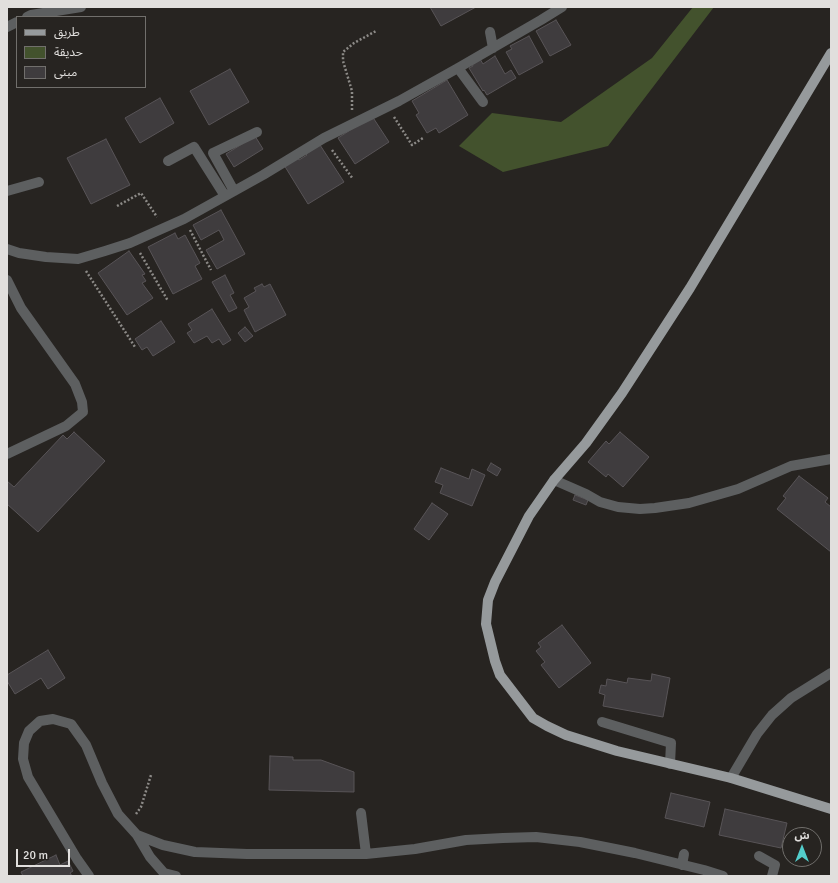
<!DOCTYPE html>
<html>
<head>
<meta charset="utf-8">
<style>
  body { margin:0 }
  #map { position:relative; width:838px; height:883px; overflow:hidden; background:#272421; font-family:Signika,"Noto Sans Arabic",sans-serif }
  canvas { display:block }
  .frame { position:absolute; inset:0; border:8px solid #e1dfdd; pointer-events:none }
  .legend { position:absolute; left:16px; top:16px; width:130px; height:72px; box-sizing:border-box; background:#272421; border:1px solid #716f6c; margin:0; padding:5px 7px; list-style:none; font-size:12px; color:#e1dfdd }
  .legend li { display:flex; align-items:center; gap:8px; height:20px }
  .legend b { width:20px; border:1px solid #716f6c }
  .north { position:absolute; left:782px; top:827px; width:40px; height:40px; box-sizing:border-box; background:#272421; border:1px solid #716f6c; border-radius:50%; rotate:0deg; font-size:11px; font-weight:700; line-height:16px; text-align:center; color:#e1dfdd }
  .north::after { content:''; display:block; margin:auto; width:14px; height:18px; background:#53cdcb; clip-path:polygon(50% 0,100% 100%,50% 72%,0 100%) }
  .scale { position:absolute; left:16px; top:849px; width:54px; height:18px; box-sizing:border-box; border:2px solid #e1dfdd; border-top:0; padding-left:5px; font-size:12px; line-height:14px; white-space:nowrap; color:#e1dfdd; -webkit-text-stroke:3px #272421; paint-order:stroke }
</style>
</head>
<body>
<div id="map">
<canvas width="838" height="883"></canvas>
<div class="frame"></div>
<ul class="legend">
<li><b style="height:5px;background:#969a9c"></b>طريق</li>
<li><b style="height:11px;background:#43522d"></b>حديقة</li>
<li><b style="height:11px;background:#3f3c3e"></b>مبنى</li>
</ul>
<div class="north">ش</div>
<div class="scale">20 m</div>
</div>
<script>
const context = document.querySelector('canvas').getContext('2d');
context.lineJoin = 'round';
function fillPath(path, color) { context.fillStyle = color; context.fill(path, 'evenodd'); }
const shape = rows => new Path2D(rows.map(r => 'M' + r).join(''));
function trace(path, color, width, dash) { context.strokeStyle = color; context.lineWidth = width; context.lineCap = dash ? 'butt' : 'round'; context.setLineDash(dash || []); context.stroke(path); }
fillPath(shape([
  [693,7,714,7,608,146,503,172,459,146,492,113,561,122,652,58]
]), '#43522d');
const building = shape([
  [430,7,476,7,441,26,430,7],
  [556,20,571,45,550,56,536,31,556,20],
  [529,36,543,62,519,75,506,52,512,49,510,46,529,36],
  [495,56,505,74,511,70,516,78,487,95,484,90,483,91,469,68,473,66,472,64,480,59,483,64,495,56],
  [230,69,249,102,209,125,190,91,230,69],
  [447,80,468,115,439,133,436,128,427,133,416,115,419,113,412,101,447,80],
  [160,98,174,123,140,143,125,118,160,98],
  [372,116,389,142,355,164,338,138,372,116],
  [255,136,263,149,234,167,226,154,255,136],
  [106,139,130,185,91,204,67,158,106,139],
  [320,145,344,182,308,204,284,165,297,157,299,160,307,155,306,154,320,145],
  [221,210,245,254,217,269,206,250,224,240,219,230,201,240,193,225,221,210],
  [175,233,178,239,185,235,200,263,195,266,202,279,173,294,148,247,175,233],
  [129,251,145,274,142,275,146,281,142,283,153,298,127,315,98,273,129,251],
  [225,275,234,293,230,295,237,308,229,312,212,282,225,275],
  [262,284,264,287,270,284,286,315,255,332,244,310,249,307,244,298,256,291,254,288,262,284],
  [212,309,231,340,223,345,219,339,212,343,207,336,194,343,187,333,192,330,188,324,212,309],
  [161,321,175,342,153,356,147,347,142,350,135,339,161,321],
  [245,327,253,336,245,342,238,333,245,327],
  [74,432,105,461,38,532,7,504,7,481,14,487,63,435,67,439,74,432],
  [620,432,649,457,623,487,608,474,606,477,588,462,606,441,609,444,620,432],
  [491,463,501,469,497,476,487,470,491,463],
  [441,468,469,479,472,469,485,475,472,506,440,493,443,485,435,482,441,468],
  [799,476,828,498,825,502,831,507,831,552,777,509,786,498,783,496,799,476],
  [575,495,588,500,586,505,573,500,575,495],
  [432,503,448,514,429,540,414,529,432,503],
  [562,625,591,663,559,688,541,665,545,662,536,651,541,647,538,643,562,625],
  [48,650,65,678,48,689,41,678,15,694,7,681,7,675,48,650],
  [652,674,670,678,663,717,603,706,605,695,599,693,601,685,606,686,607,679,627,683,628,678,651,681,652,674],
  [270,756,293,757,293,760,321,760,354,772,354,792,269,790,270,756],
  [671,793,710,802,704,827,665,818,671,793],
  [725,809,787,823,781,848,719,835,725,809],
  [56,855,60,865,68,861,73,871,70,873,72,876,23,876,21,872,56,855]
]);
fillPath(building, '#3f3c3e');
trace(building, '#585457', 1);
trace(shape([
  [352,110,352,91,343,61,343,52,354,43,376,31],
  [394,117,412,145,423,138],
  [332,150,353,179],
  [117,206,141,193,157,217],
  [190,230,211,270],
  [140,253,168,301],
  [86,271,135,347],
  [136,814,141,807,151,775]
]), '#8c8a87', 2.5, [2, 2]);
trace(shape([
  [27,17,31,15,81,7],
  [7,27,17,22],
  [490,32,493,48],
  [458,68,483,102],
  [168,161,194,147,225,196],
  [7,191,39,182],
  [234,191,213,153,257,132],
  [7,249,19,253,46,257,78,259,105,251,130,243,184,219,263,175,324,138,399,101,458,68,541,20,562,7],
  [7,280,21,308,75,384,82,402,83,412,66,426,7,454],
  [554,480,586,494,600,502,618,507,640,509,655,508,689,503,738,489,791,466,831,459],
  [602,722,671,743,670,764],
  [731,778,757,734,772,715,791,698,831,673],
  [361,813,366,854],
  [137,835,150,857,164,873,176,876],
  [759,856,775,865,772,876],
  [682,865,684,854],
  [89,876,77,859,28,777,23,759,24,743,29,731,40,721,53,719,71,724,86,745,102,783,118,814,137,835,163,845,195,852,247,854,366,854,415,849,466,840,503,838,536,837,580,842,635,853,704,870,723,876]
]), '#5d5f60', 10);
trace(shape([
  [831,53,690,288,622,393,586,443,554,480,529,516,495,582,488,600,486,624,495,661,500,675,533,718,547,726,566,735,617,751,731,778,831,809]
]), '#969a9c', 10);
</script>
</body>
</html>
